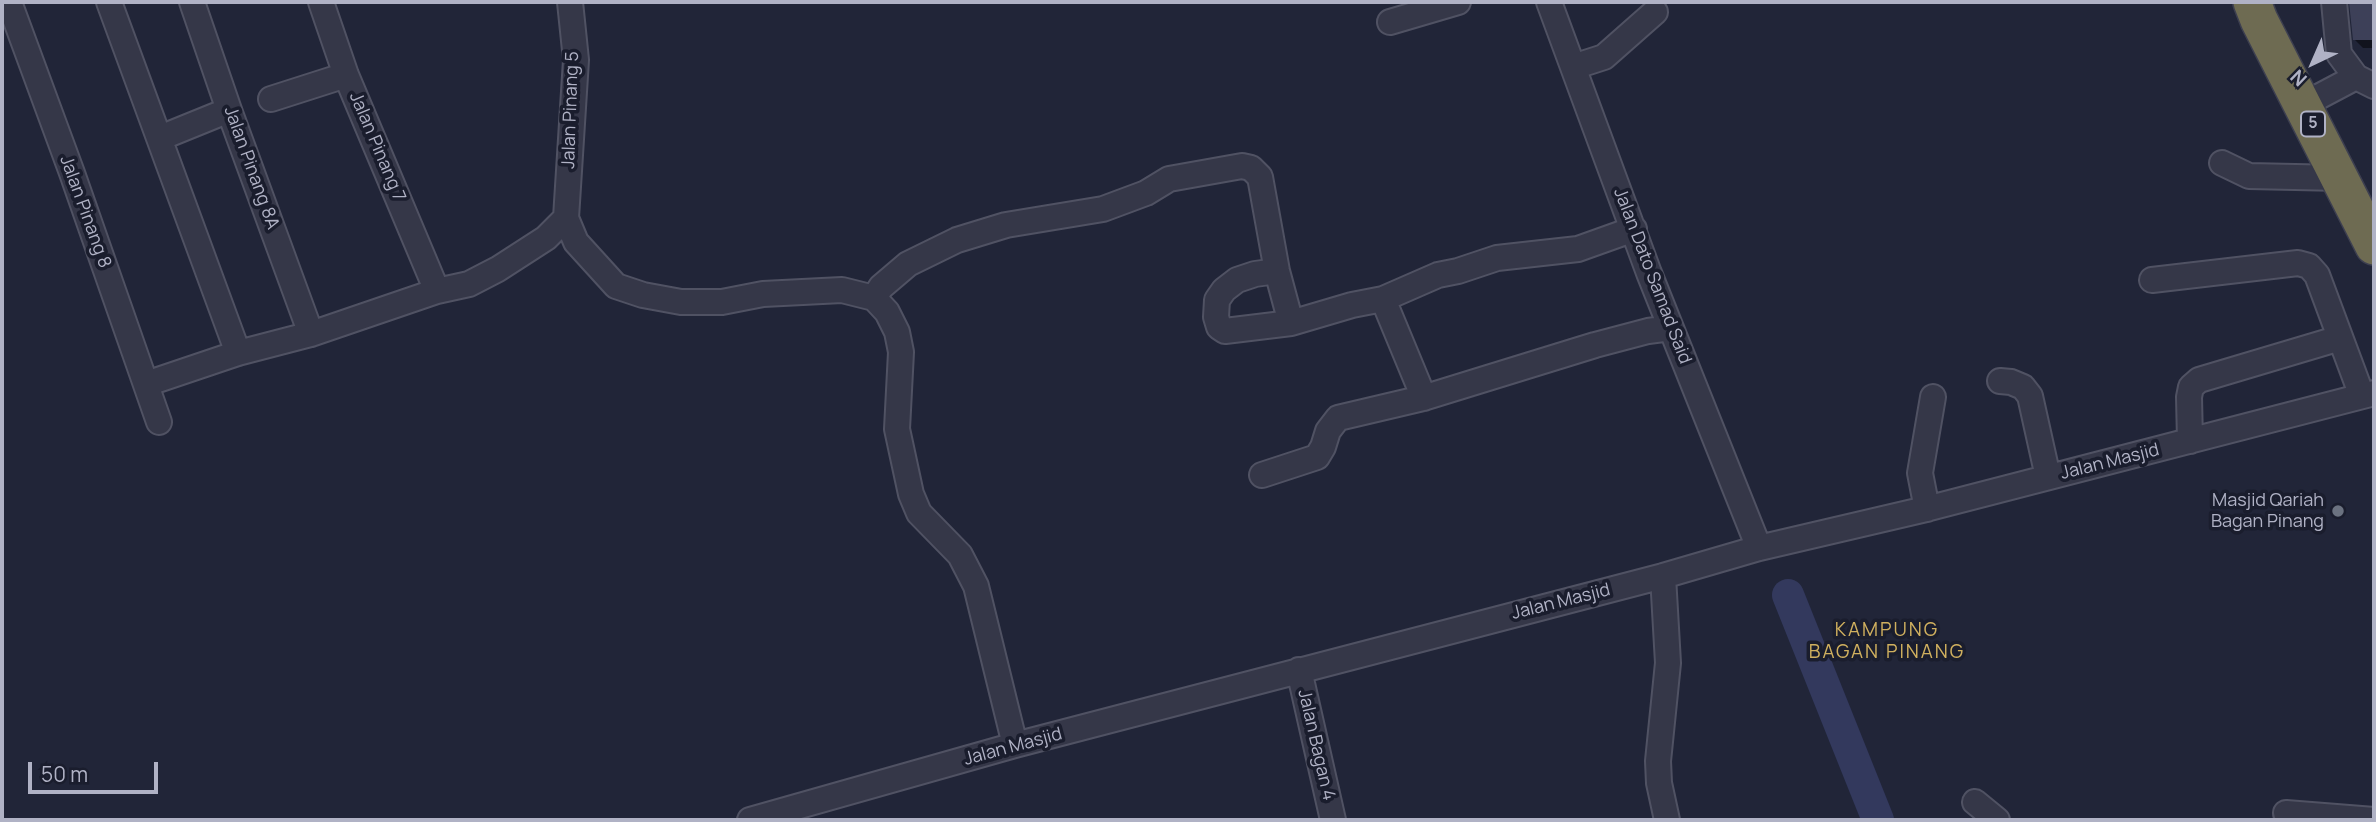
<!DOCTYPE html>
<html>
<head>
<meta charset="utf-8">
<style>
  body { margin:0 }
  #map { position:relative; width:2376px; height:822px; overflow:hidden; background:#212538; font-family:Manrope,sans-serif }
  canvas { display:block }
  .frame { position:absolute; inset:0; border:4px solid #b0b2c5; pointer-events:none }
  .north { position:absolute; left:2278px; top:28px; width:70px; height:70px; -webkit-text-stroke:5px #1a1d2d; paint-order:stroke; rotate:224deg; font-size:19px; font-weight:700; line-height:28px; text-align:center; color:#b0b2c5 }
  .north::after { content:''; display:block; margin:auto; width:24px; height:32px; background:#b0b2c5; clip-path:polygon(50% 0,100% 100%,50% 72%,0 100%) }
  .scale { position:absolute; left:28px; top:762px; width:130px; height:32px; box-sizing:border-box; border:4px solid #b0b2c5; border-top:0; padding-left:9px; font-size:21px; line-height:24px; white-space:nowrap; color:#b0b2c5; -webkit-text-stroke:5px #1a1d2d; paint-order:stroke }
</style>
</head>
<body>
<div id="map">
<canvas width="2376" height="822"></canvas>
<div class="frame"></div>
<div class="north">N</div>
<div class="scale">50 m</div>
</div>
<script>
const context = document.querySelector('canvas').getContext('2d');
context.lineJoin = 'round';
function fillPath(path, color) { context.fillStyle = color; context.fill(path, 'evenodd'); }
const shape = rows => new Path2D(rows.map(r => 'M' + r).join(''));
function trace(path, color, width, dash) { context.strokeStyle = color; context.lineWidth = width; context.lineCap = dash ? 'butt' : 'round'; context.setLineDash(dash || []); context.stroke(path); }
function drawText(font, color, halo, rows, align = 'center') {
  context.font = font + ' Manrope,sans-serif'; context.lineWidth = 7; context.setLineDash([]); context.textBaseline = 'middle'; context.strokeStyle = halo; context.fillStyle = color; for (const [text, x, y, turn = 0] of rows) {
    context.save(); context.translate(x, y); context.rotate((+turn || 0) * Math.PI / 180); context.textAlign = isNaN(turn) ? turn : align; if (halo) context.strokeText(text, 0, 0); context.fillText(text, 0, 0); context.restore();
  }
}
fillPath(shape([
  [2350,2,2374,2,2374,48,2363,48,2354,39]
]), '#0007');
trace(shape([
  [1788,595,1878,820]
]), '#33395d', 32);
fillPath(shape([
  [2349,2,2374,2,2374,40,2353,40]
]), '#3d4058');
const minor = shape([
  [9,2,72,173,159,422],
  [109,2,238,353],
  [192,2,229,110,311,334],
  [321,2,346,75,437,291],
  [570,2,576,60,566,218,576,242,616,286,643,295,681,302,722,302,763,294,842,290,874,298,887,312,897,332,901,352,897,429,911,494,919,513,960,555,976,586,1015,745],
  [1549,2,1649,273,1759,548],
  [2334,2,2339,54,2356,77,2374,86],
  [1390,22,1458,2],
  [1573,67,1604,57,1655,12],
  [271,99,346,75],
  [2303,105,2356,77],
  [160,138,229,110],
  [2222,163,2249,176,2341,178],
  [1277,271,1255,274,1237,280,1224,290,1217,300,1216,317,1219,327,1225,331,1291,323,1352,305,1383,299,1438,275,1458,271,1497,258,1578,249,1634,229],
  [2152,280,2298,263,2309,266,2317,275,2362,396],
  [874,298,881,287,908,264,957,240,1006,225,1103,209,1146,193,1169,179,1242,166,1251,168,1260,177,1277,271,1291,323],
  [1383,299,1424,398],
  [2000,381,2011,382,2023,387,2030,396,2048,477],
  [146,384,238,353,311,334,437,291,469,284,498,269,546,238,566,218],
  [2190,441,2189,397,2191,387,2199,380,2340,338],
  [1262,475,1317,457,1323,447,1328,431,1338,418,1423,398,1595,345,1648,331,1671,328],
  [1927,509,1920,473,1933,397],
  [1663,576,1668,663,1658,761,1659,783,1667,820],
  [1299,670,1333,820],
  [1975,802,1997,820],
  [2286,813,2374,820],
  [750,820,1015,745,1663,576,1759,548,1926,509,2374,393]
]);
const highway = shape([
  [2252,2,2259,20,2374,246]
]);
trace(minor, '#505263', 28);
trace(highway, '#3d3f50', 40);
trace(minor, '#353748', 24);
trace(highway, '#6e6b52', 37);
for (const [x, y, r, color] of [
  [2338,511,7,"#6b7280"]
]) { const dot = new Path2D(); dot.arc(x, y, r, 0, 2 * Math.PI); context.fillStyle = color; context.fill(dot); trace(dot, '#1a1d2d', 2.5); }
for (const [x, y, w] of [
  [2313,124,24]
]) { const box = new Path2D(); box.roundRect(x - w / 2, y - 12.5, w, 25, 5); context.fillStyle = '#1a1d2d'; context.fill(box); trace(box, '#b0b2c5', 2); }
drawText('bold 16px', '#b0b2c5', null, [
  ["5",2313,124]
]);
drawText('18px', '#b0b2c5', '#1a1d2d', [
  ["Jalan Pinang 5",571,110,-88],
  ["Jalan Pinang 7",377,147,67],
  ["Jalan Pinang 8A",251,168,70],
  ["Jalan Pinang 8",85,212,70],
  ["Jalan Dato Samad Said",1652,276,69],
  ["Jalan Masjid",2110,462,-14],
  ["Jalan Masjid",1561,602,-14],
  ["Jalan Bagan 4",1316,745,77],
  ["Jalan Masjid",1013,747,-15]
]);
drawText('18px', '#b0b2c5', '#1a1d2d', [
  ["Masjid Qariah",2324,501],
  ["Bagan Pinang",2324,522]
], 'right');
context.letterSpacing = '2px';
drawText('19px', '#d0b05f', '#1a1d2d', [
  ["KAMPUNG",1887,631],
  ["BAGAN PINANG",1887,653]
]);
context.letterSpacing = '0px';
</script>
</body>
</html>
